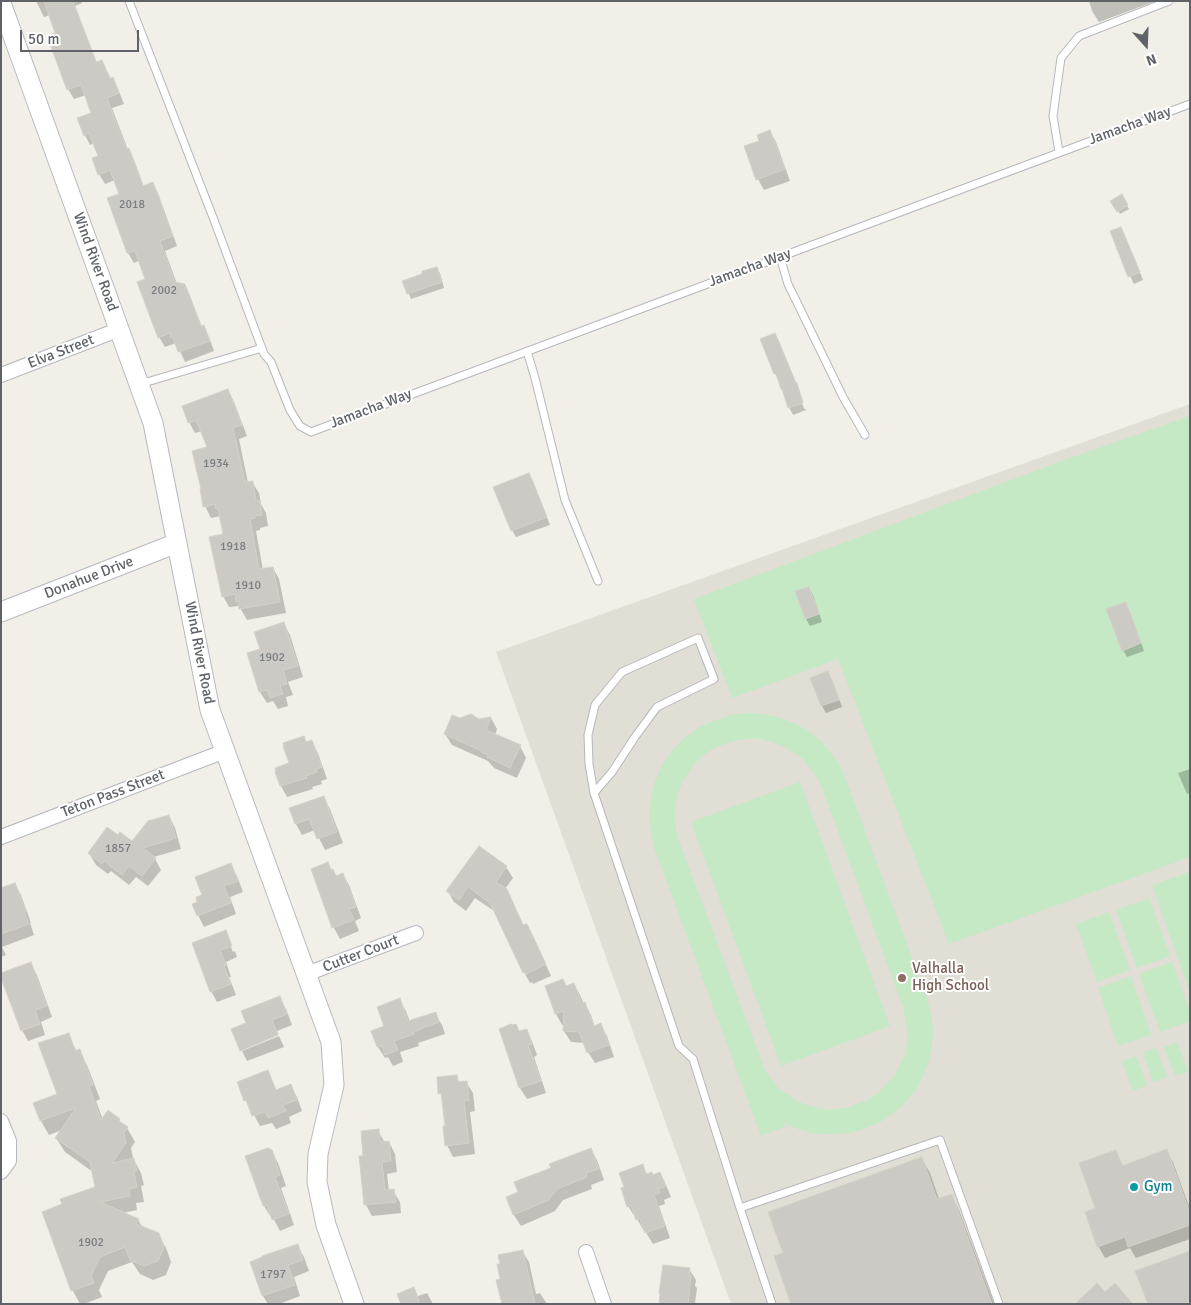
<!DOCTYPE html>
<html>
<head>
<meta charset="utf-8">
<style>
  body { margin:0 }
  #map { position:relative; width:1191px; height:1305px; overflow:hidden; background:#f1efe8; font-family:Signika,sans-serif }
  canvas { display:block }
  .frame { position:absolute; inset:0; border:2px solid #5f6368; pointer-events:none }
  .north { position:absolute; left:1121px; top:20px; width:50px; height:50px; -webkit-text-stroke:4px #fff; paint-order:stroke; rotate:160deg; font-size:14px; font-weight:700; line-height:20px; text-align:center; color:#5f6368 }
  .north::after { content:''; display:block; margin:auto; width:18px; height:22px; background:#5f6368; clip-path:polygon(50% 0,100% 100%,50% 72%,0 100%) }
  .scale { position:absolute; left:20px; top:30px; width:119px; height:22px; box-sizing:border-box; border:2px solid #5f6368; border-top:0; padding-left:6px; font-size:15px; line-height:18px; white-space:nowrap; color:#5f6368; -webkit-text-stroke:4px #fff; paint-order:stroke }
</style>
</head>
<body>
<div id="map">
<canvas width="1191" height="1305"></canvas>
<div class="frame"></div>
<div class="north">N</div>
<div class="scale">50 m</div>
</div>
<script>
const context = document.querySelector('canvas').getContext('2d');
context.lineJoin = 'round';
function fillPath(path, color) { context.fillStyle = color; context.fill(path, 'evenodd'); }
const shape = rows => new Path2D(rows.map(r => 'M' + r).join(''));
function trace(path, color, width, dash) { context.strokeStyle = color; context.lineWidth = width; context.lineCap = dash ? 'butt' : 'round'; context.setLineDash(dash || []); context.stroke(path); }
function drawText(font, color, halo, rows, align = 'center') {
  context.font = font + ' Signika,sans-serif'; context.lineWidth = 4; context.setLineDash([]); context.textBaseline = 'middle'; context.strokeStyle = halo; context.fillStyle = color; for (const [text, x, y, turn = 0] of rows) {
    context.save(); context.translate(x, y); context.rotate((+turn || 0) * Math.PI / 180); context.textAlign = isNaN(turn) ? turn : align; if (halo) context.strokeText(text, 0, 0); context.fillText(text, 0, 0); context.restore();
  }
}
fillPath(shape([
  [1190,404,1190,1304,731,1304,496,652]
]), '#e1ded6');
fillPath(shape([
  [1190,416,1190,857,949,944,838,659,732,698,694,599,1064,460],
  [747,713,763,714,778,717,794,723,807,730,820,740,830,752,840,765,846,780,927,998,931,1014,933,1029,932,1046,929,1061,923,1076,916,1090,905,1102,894,1113,880,1122,866,1128,850,1133,835,1134,819,1134,803,1131,784,1123,785,1127,761,1136,655,850,651,834,649,819,650,803,653,787,659,772,666,759,676,746,688,735,702,726,716,720,731,715],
  [748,739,760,739,771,742,783,746,803,759,817,778,822,788,903,1007,907,1030,907,1043,905,1054,894,1076,878,1093,868,1100,846,1108,834,1109,822,1109,810,1106,799,1102,779,1089,765,1070,679,841,676,829,675,818,675,806,678,794,682,783,695,763,704,755,714,748,736,740],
  [800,782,890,1026,781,1066,691,822],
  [1190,872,1190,993,1152,885],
  [1149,898,1170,956,1137,968,1116,910],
  [1109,912,1130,970,1097,982,1076,924],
  [1172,962,1190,1012,1190,1021,1160,1032,1139,974],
  [1131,976,1151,1035,1118,1046,1098,988],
  [1177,1042,1188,1072,1175,1076,1164,1047],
  [1156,1048,1167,1077,1153,1082,1143,1053],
  [1136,1056,1147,1085,1133,1091,1122,1061]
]), '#c5e8c5');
fillPath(shape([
  [36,1,81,1,82,3,75,6,97,63,102,61,111,79,113,79,118,89,124,104,112,108,128,150,129,150,134,160,144,187,153,184,158,193,177,246,165,251,177,284,184,285,190,296,202,327,203,327,209,337,214,351,185,362,176,343,165,347,159,337,147,279,140,260,134,263,128,253,108,199,121,195,115,180,105,184,99,174,99,157,94,143,90,145,85,135,93,114,86,95,74,99,68,89,57,33,50,15,44,17],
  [1089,1,1156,1,1099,22,1092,11],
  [770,131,776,142,790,181,764,190,758,179,761,141],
  [1121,196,1129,209,1120,214,1112,201],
  [1121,228,1125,236,1143,280,1134,284,1130,276,1112,232],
  [437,268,440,273,444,288,411,299,404,282,424,275],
  [775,334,779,341,796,384,804,409,806,409,806,410,793,415,789,407,776,374],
  [228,390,234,402,247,436,239,439,248,483,252,482,259,493,261,504,266,513,268,526,260,528,260,530,256,531,263,570,273,568,279,579,286,613,247,620,239,606,229,607,223,596,225,535,221,516,211,518,205,506,209,448,202,431,195,433,189,422],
  [529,474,533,481,550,525,516,537,512,530],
  [809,588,813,595,822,622,810,626,806,619,797,592],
  [1125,603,1129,610,1144,651,1127,657,1123,650],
  [284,624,290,635,303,677,288,682,293,695,286,697,288,706,278,709,273,701,267,703,260,692,248,654,261,650],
  [828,673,832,680,842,707,826,713,822,706,812,679],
  [491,718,497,729,495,735,520,746,526,758,517,778,494,768,488,761,452,745,445,734,460,720,479,721],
  [312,742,318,753,327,779,321,781,322,784,312,787,313,789,287,797,281,786,290,764,307,743],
  [1190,769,1190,793,1187,794,1178,773],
  [323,798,330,809,343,843,325,850,315,830,302,835,296,824,290,809],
  [169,816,175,828,181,849,154,857,161,870,148,886,136,877,129,885,111,871,108,874,96,865,89,853,133,843],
  [479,847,506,867,513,878,505,889,524,926,526,925,533,936,551,976,533,984,532,982,530,983,524,972,497,913,475,898,466,911,454,902,448,891],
  [328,864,336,877,342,874,349,885,361,918,355,921,359,931,340,939,334,928,312,870],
  [230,865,237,876,243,892,230,897,236,914,204,927,198,915,199,902],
  [14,883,21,895,31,923,30,923,34,935,2,947,6,955,1,957,1,888],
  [225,932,231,942,229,942,233,952,235,951,237,957,226,962,231,977,229,977,236,995,217,1002,211,991,193,943],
  [30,963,37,975,52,1017,41,1022,45,1035,28,1041,22,1030],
  [563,980,567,987,574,984,580,995,584,1004,585,1004,591,1015,595,1027,600,1025,607,1036,614,1057,595,1063,588,1052,585,1043,571,1042,564,1031,565,1024,562,1025,556,1014],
  [279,998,286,1009,292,1025,277,1031,278,1034,240,1049,247,1023],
  [399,1000,406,1011,410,1022,435,1014,442,1025,445,1034,418,1043,419,1046,400,1052,403,1062,393,1066,388,1057,385,1058,378,1047,373,1031,386,1027],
  [500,1030,520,1032,526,1030,532,1041,537,1055,534,1057,546,1093,527,1099,520,1088],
  [68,1034,77,1052,79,1051,87,1065,100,1099,96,1101,103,1120,119,1120,122,1125,127,1128,135,1142,131,1148,133,1158,141,1173,144,1185,141,1186,144,1202,136,1203,137,1210,123,1213,138,1220,143,1228,158,1234,166,1248,171,1262,166,1275,153,1280,140,1274,132,1262,108,1271,99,1290,102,1297,84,1304,80,1304,73,1291,43,1213,64,1205,96,1188,93,1172,65,1152,56,1138,62,1130,49,1135,41,1121,35,1104,59,1095],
  [279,1036,284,1047,247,1061,242,1051],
  [267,1071,277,1091,290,1085,297,1097,302,1111,289,1117,291,1123,276,1129,272,1123,260,1126,246,1100,239,1082],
  [456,1076,460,1083,466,1082,473,1093,475,1111,470,1112,475,1154,453,1157,447,1145,446,1127,443,1098,440,1093],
  [378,1131,385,1143,389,1142,395,1154,397,1172,387,1174,389,1191,393,1191,400,1202,401,1213,372,1216,366,1205,365,1157],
  [591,1149,597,1160,604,1180,591,1185,592,1189,563,1200,555,1211,521,1226,514,1215,508,1198,519,1193,552,1169],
  [271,1151,278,1163,286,1186,281,1188,294,1225,280,1231,272,1216,271,1217,264,1206,246,1157],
  [1116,1151,1123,1166,1166,1151,1173,1162,1190,1209,1190,1239,1136,1258,1130,1248,1105,1258,1098,1246,1096,1209],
  [922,1159,930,1173,939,1199,951,1195,959,1210,994,1304,793,1304,784,1254],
  [642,1166,648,1175,653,1176,660,1174,666,1185,671,1197,664,1200,665,1204,659,1206,670,1238,653,1244,645,1231,644,1231,636,1217,635,1217,628,1206],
  [297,1245,304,1257,309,1271,294,1277,300,1296,279,1304,268,1304,263,1296,251,1262],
  [522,1251,529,1262,536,1294,540,1293,547,1304,503,1304],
  [689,1269,696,1280,695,1286,697,1288,695,1304,660,1304],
  [414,1289,418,1296,427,1293,433,1304,402,1304]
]), '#0003');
const building = shape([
  [44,1,73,1,96,62,102,60,110,79,113,77,119,93,107,98,126,148,127,149,129,148,143,186,153,182,154,185,173,236,160,241,167,260,175,282,185,284,201,326,204,325,210,341,178,352,173,338,171,338,170,333,158,338,137,282,145,279,135,251,127,253,107,198,119,194,110,170,98,175,92,158,98,156,89,133,84,136,77,118,91,113,81,85,67,90,47,36,55,33,44,1],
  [770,130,785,169,756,180,744,146,759,141,757,135,770,130],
  [1122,194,1128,205,1117,212,1110,201,1122,194],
  [1121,227,1140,272,1128,277,1110,231,1121,227],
  [437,267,442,282,407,294,402,281,422,274,422,271,437,267],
  [775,333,796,383,797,383,803,403,788,408,782,389,781,389,776,374,774,374,760,339,775,333],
  [228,389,242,425,233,428,245,482,253,481,256,501,260,500,262,515,254,516,255,518,250,519,259,569,273,567,280,602,239,609,238,601,236,602,235,594,222,597,209,537,223,534,218,509,216,509,215,504,203,507,200,489,201,489,192,451,207,447,196,420,188,423,182,406,228,389],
  [529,473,547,517,511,531,493,487,529,473],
  [809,587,819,614,805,619,795,591,809,587],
  [1126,602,1141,643,1122,651,1106,609,1126,602],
  [284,622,298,666,283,670,287,684,280,686,283,694,270,698,267,690,259,692,247,653,260,649,254,632,284,622],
  [828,671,839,700,821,706,810,678,828,671],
  [471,714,479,719,491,717,486,730,521,745,510,768,487,757,488,755,482,753,482,751,444,734,452,715,460,718,471,714],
  [304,736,306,742,312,740,322,767,316,769,317,772,306,776,307,778,280,786,275,772,276,772,275,768,289,763,283,746,284,746,283,743,304,736],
  [324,796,337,832,317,839,309,819,295,824,289,808,324,796],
  [169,815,176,838,143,848,156,858,142,876,129,866,122,875,104,861,102,864,88,853,107,827,118,835,120,832,132,841,148,821,169,815],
  [479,846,507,866,496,882,507,889,523,925,527,924,546,964,526,974,525,972,523,973,490,903,468,887,459,900,446,891,479,846],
  [328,862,331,870,333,869,336,876,343,873,356,907,349,909,354,920,332,928,311,869,328,862],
  [231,863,238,881,224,886,231,903,197,916,192,904,197,902,196,897,202,895,195,877,231,863],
  [15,883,26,911,24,912,29,924,1,934,1,888,15,883],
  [226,930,232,946,220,950,226,965,224,966,231,984,210,992,192,943,226,930],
  [31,962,47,1006,35,1010,40,1024,21,1031,1,978,1,973,31,962],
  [563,979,566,986,574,983,582,1004,585,1002,594,1026,601,1023,609,1045,587,1053,579,1032,563,1031,564,1011,555,1014,545,986,563,979],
  [280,996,287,1014,272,1020,278,1035,240,1051,231,1029,246,1023,241,1011,280,996],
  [400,998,408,1021,436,1012,439,1022,413,1032,414,1034,394,1041,398,1050,385,1055,382,1046,377,1047,371,1031,384,1026,377,1007,400,998],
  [511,1024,512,1025,516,1024,519,1031,527,1029,532,1044,528,1045,541,1081,519,1088,499,1029,511,1024],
  [69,1033,75,1051,80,1049,93,1085,89,1086,101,1120,108,1110,120,1119,119,1121,128,1127,124,1133,126,1143,112,1163,134,1158,137,1171,134,1171,137,1187,129,1189,130,1196,100,1202,139,1219,136,1224,159,1233,164,1247,158,1261,144,1266,130,1260,125,1247,100,1257,91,1275,94,1283,71,1291,42,1212,62,1204,60,1199,95,1187,90,1162,55,1138,76,1108,40,1121,33,1103,57,1094,38,1043,69,1033],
  [268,1070,276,1090,291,1084,297,1100,283,1105,286,1111,268,1118,265,1112,252,1116,246,1100,244,1101,237,1082,268,1070],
  [457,1075,458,1082,467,1081,469,1100,464,1101,469,1143,445,1146,443,1126,445,1126,441,1093,438,1094,437,1077,457,1075],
  [379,1129,380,1142,389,1141,391,1161,382,1162,385,1190,394,1189,396,1202,364,1205,359,1156,363,1156,361,1131,379,1129],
  [268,1148,272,1150,275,1158,275,1160,280,1175,275,1177,289,1214,272,1220,267,1205,263,1206,245,1156,268,1148],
  [591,1148,599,1169,586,1173,587,1177,557,1189,549,1200,513,1215,506,1197,518,1192,514,1182,551,1168,549,1164,591,1148],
  [1167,1149,1190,1213,1190,1225,1128,1247,1125,1237,1097,1247,1085,1212,1095,1208,1079,1163,1116,1150,1122,1166,1167,1149],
  [922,1157,937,1199,952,1194,992,1304,791,1304,774,1256,783,1253,768,1212,922,1157],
  [643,1164,646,1174,652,1172,653,1175,660,1172,666,1186,658,1189,660,1193,654,1195,665,1226,645,1233,640,1219,636,1220,631,1205,627,1207,621,1188,624,1187,619,1173,643,1164],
  [298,1244,303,1260,288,1265,295,1285,262,1296,250,1262,262,1257,262,1256,298,1244],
  [523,1250,535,1304,502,1304,496,1280,500,1279,497,1264,500,1264,498,1255,523,1250],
  [1190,1251,1190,1301,1184,1304,1148,1304,1135,1271,1190,1251],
  [663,1265,690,1268,689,1276,691,1276,688,1304,659,1304,660,1293,659,1293,663,1265],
  [1097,1283,1105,1292,1115,1283,1133,1304,1075,1304,1097,1283],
  [414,1287,420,1304,401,1304,397,1294,414,1287]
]);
fillPath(building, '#cccac5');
trace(building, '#d6d1c6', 1);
const lane = shape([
  [129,1,214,220,264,354,271,362,290,410,300,426,311,432,1190,104],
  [1059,152,1053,116,1061,58,1079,36,1169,1],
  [780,257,788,284,843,397,865,435],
  [527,351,535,378,565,500,598,581],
  [140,384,262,348],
  [594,793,612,772,635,737,657,707,714,679,698,638,622,672,595,705,588,735,589,764,594,793,679,1046,693,1059,740,1208],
  [772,1304,740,1208,940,1140,999,1304]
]);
const street = shape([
  [1,375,120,329],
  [1,837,225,751],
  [306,974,416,933],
  [1,1121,9,1141,9,1161,1,1172],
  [586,1252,604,1304]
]);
const secondary = shape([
  [1,3,153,423,210,710,331,1042,334,1085,318,1154,317,1182,326,1225,354,1304],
  [1,612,177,543]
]);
trace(lane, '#b5b8bc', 9);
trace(street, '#b5b8bc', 16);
trace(secondary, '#b6babf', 21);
trace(lane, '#fff', 7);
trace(street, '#fff', 14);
trace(secondary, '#fff', 19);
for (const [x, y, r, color] of [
  [902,978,5,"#8d6e63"],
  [1134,1187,5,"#0f9aa8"]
]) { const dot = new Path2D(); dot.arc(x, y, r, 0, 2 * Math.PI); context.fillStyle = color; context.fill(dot); trace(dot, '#fff', 2); }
drawText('12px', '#7a7d7f', null, [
  ["2018",132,205],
  ["2002",164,291],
  ["1934",216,464],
  ["1918",233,547],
  ["1910",248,586],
  ["1902",272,658],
  ["1857",118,849],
  ["1902",91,1243],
  ["1797",273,1275]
]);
drawText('15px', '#5f6368', '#fff', [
  ["Jamacha Way",1130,126,-20],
  ["Wind River Road",95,262,70],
  ["Jamacha Way",750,268,-20],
  ["Elva Street",61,352,-21],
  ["Jamacha Way",371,409,-21],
  ["Donahue Drive",89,578,-21],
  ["Wind River Road",199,653,79],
  ["Teton Pass Street",113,794,-21],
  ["Cutter Court",361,954,-21]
]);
drawText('15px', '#785e54', '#fff', [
  ["Valhalla",912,969],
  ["High School",912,986]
], 'left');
drawText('15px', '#0d838f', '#fff', [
  ["Gym",1144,1187]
], 'left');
</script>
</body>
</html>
